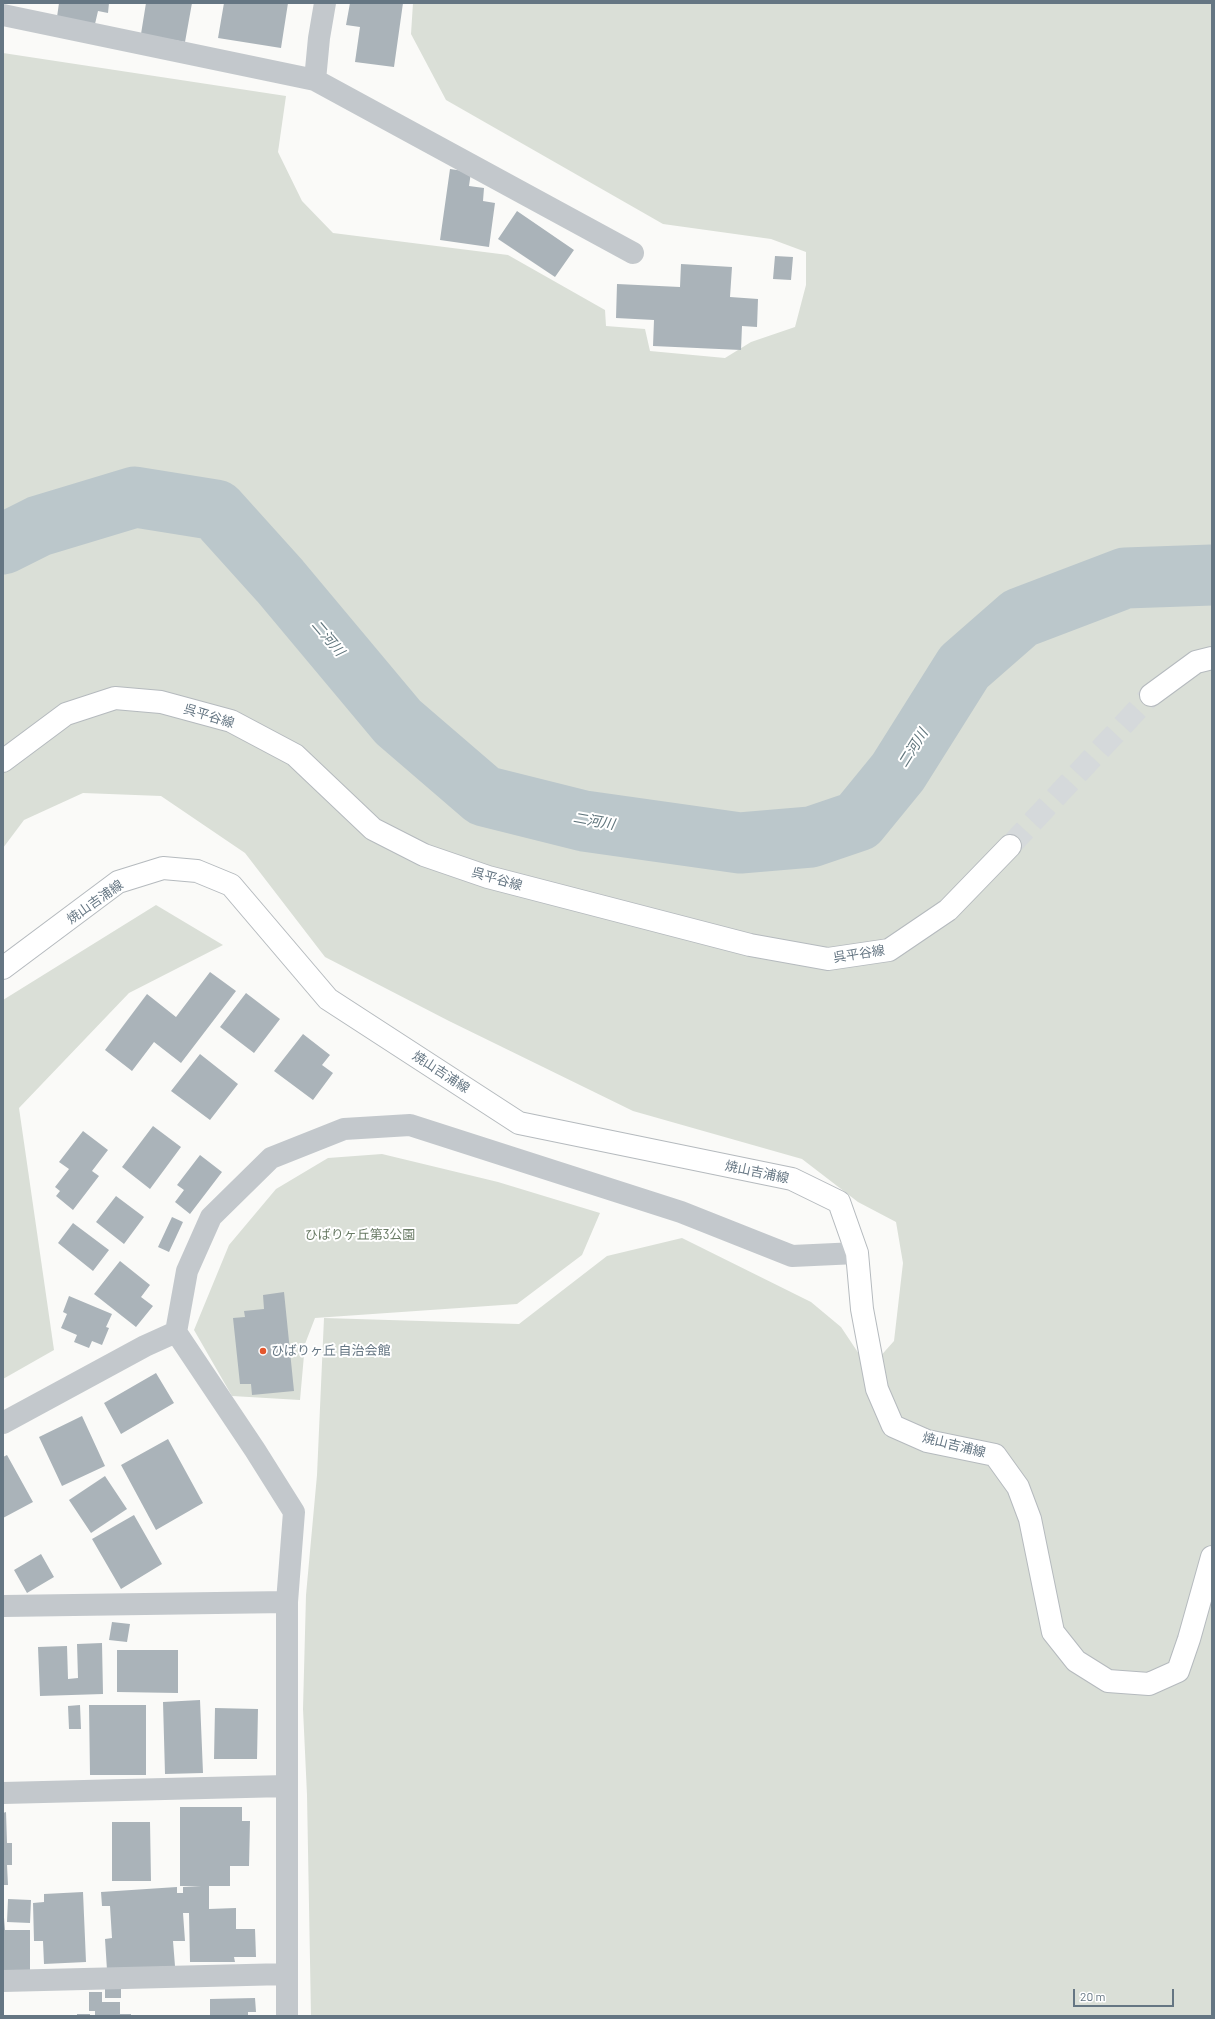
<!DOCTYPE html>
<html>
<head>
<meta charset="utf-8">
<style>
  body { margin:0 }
  #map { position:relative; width:1215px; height:2019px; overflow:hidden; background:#fafaf8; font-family:Barlow,sans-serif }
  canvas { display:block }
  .frame { position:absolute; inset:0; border:4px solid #657683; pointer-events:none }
  .scale { position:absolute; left:1073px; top:1989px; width:101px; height:18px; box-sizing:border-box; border:2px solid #657683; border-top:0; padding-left:5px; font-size:12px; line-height:14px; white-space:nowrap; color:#657683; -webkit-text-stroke:3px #fff; paint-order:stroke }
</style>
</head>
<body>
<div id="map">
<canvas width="1215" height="2019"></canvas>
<div class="frame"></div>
<div class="scale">20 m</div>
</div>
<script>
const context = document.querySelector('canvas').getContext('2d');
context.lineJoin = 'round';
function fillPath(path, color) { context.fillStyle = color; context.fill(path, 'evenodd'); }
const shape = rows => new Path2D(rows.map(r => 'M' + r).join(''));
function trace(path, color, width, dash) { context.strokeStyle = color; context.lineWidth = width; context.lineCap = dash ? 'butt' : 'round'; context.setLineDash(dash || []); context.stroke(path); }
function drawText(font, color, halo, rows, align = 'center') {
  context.font = font + ' Barlow,"Noto Sans JP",sans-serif'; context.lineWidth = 4; context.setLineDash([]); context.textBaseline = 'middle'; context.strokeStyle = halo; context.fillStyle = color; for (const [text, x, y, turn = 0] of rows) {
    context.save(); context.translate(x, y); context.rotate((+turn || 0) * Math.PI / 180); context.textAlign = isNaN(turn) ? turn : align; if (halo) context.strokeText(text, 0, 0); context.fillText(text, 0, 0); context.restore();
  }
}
fillPath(shape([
  [413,3,1212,3,1212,2016,311,2016,307,1795,303,1709,306,1595,317,1475,324,1318,519,1324,607,1256,682,1238,811,1302,841,1327,869,1369,894,1341,903,1263,896,1222,858,1202,802,1159,633,1111,449,1021,325,957,245,853,161,796,83,793,24,820,3,848,3,53,286,96,278,152,302,201,333,233,508,255,605,310,606,326,645,329,650,351,725,358,751,342,795,327,806,285,806,252,771,239,663,224,446,100,411,34],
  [156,905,223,945,129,993,19,1108,54,1350,3,1379,3,1000],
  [382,1154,498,1182,600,1213,582,1255,517,1304,315,1318,305,1344,300,1400,232,1396,194,1330,229,1245,276,1189,328,1158]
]), '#dadfd7');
trace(shape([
  [3,544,39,526,135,497,216,510,280,581,398,722,484,796,584,821,740,843,811,837,858,821,898,772,964,667,1020,618,1125,578,1212,575]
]), '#bbc7cb', 61);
fillPath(shape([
  [59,3,109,3,108,13,98,11,95,24,57,17],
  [146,3,192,3,185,42,141,34],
  [224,3,288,3,281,48,218,38],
  [350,3,403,3,394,67,355,62,360,27,346,25],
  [450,169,471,172,469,186,484,188,483,201,495,203,489,247,440,240],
  [517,211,574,250,555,277,498,239],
  [775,256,793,257,791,280,773,279],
  [681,264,732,267,730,297,758,299,757,327,742,326,741,350,653,346,654,320,616,318,617,284,680,287],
  [210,972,236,991,181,1063,154,1042,132,1071,105,1050,147,994,176,1017],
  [246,993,280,1019,254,1053,220,1027],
  [303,1034,330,1055,322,1065,333,1073,313,1100,274,1071],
  [200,1054,238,1084,210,1120,171,1091],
  [153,1126,181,1147,150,1189,122,1167],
  [83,1131,108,1150,92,1171,99,1176,73,1210,56,1196,60,1191,55,1187,69,1169,59,1162],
  [200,1155,222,1172,190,1214,175,1202,184,1190,177,1185],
  [116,1196,144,1217,124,1244,96,1222],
  [172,1217,183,1222,169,1252,158,1247],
  [73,1223,109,1250,93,1271,58,1243],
  [120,1261,150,1285,141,1297,153,1306,136,1327,94,1294],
  [284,1292,294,1391,252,1395,251,1384,240,1384,233,1318,245,1317,244,1311,264,1309,263,1295],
  [69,1296,112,1314,106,1327,109,1328,102,1345,92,1341,89,1348,74,1342,77,1335,61,1328,67,1314,63,1312],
  [156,1373,174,1403,121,1434,104,1403],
  [82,1416,105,1466,62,1486,39,1437],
  [168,1439,203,1503,156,1530,121,1465],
  [7,1455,33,1502,3,1518,3,1457],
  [105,1476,127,1509,91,1533,69,1500],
  [134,1515,162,1564,121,1589,92,1539],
  [41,1554,54,1577,27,1593,14,1570],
  [112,1622,130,1624,127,1642,109,1640],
  [102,1643,103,1694,40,1696,38,1647,67,1646,68,1679,78,1678,77,1644],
  [117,1650,178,1650,178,1693,117,1692],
  [200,1700,203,1773,165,1774,163,1702],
  [80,1705,81,1729,69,1729,68,1706],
  [89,1705,146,1705,146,1775,90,1775],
  [215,1708,258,1709,257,1759,214,1759],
  [180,1807,242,1807,242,1821,250,1821,249,1866,230,1866,230,1886,209,1886,209,1909,236,1908,236,1929,255,1929,256,1957,234,1957,235,1962,190,1962,189,1913,183,1913,185,1941,173,1941,175,1966,107,1970,105,1939,112,1938,110,1906,102,1906,101,1892,177,1887,177,1893,183,1893,183,1887,201,1886,180,1886],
  [6,1812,7,1843,12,1843,12,1865,7,1865,8,1885,3,1885,3,1813],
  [112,1822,150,1822,151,1881,112,1881],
  [83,1892,86,1962,44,1964,43,1941,34,1941,33,1903,44,1902,44,1894],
  [8,1899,31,1900,30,1923,7,1922],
  [3,1905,5,1930,30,1930,30,1971,3,1971],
  [105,1989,121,1989,121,1998,105,1998],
  [89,1992,102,1992,102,2002,120,2002,120,2014,131,2014,131,2016,95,2016,95,2011,89,2011],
  [255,1998,256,2012,248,2012,248,2016,210,2016,210,1999],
  [77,2014,90,2014,90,2016,77,2016]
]), '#aab3b9');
trace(shape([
  [1010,846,1151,695]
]), '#d5d9db', 22, [22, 11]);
const major = shape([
  [1151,695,1196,662,1212,658],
  [3,761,66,714,115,698,161,702,231,721,295,755,373,829,424,855,488,877,750,945,828,959,889,950,948,910,1010,846],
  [3,968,118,882,163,868,197,871,231,885,328,999,519,1123,792,1179,839,1202,857,1253,862,1309,877,1389,893,1426,927,1441,995,1455,1018,1487,1030,1519,1053,1632,1076,1661,1108,1681,1149,1684,1178,1671,1189,1639,1212,1557]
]);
trace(major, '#b5babe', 24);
trace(shape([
  [3,15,315,80,319,38,325,3],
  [315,80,633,253],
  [3,1423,145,1346,176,1332],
  [3,1606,287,1602],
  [3,1793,286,1786],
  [3,1981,287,1974],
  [287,2016,287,1602,294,1512,255,1450,176,1332,187,1271,211,1217,271,1158,344,1129,410,1125,681,1212,792,1256,857,1253]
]), '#c3c8cc', 22);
trace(major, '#fff', 22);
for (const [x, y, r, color] of [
  [263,1351,4,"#e4572e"]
]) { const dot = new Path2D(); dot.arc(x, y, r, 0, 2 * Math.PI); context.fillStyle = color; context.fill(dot); trace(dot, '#fff', 1.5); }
drawText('13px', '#657683', '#fff', [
  ["呉平谷線",209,716,17],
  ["呉平谷線",497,879,16],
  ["焼山吉浦線",95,902,-35],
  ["呉平谷線",859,954,-9],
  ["焼山吉浦線",441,1072,33],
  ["焼山吉浦線",757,1172,12],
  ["焼山吉浦線",954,1445,14]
]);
drawText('13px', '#687a64', '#fff', [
  ["ひばりヶ丘第3公園",360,1235]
]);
drawText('13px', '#657683', '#fff', [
  ["ひばりヶ丘 自治会館",271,1351]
], 'left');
drawText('italic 14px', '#60757c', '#fff', [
  ["二河川",328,638,50],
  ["二河川",913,748,-58],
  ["二河川",594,821,10]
]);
</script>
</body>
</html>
